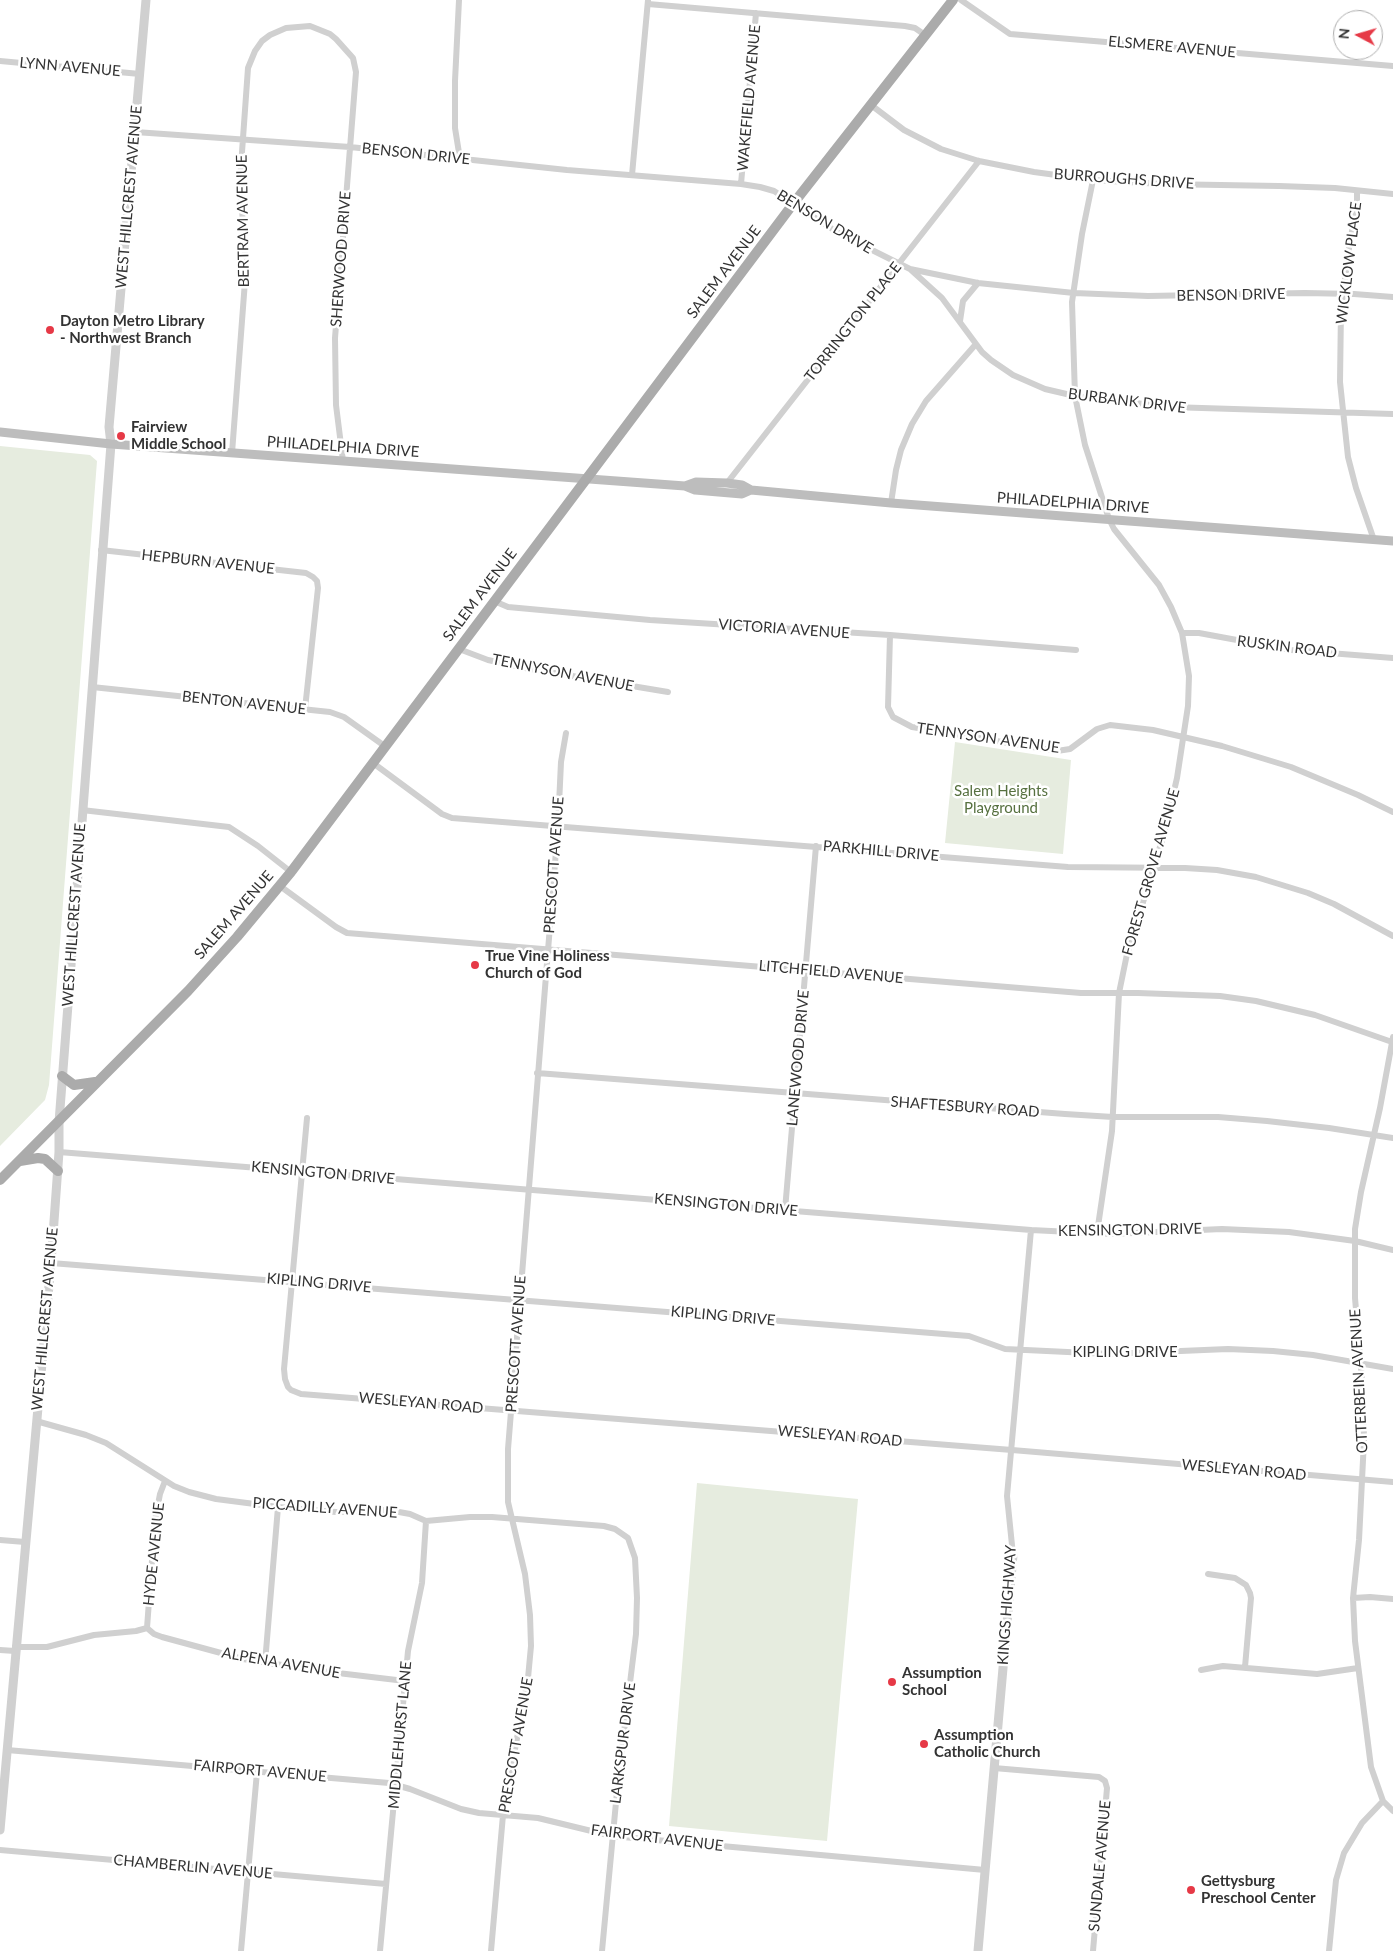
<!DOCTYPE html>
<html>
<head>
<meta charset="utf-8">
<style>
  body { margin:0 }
  #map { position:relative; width:1393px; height:1951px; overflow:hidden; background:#fff; font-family:Lato,sans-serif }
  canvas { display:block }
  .north { position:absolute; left:1333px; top:10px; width:50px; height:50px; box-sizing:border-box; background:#fff; border:1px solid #adadad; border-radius:50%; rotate:276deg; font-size:14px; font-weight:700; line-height:20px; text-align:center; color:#333 }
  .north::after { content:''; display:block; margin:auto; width:18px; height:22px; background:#e63946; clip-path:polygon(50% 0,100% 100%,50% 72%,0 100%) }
</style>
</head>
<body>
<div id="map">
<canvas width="1393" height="1951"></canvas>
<div class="north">N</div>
</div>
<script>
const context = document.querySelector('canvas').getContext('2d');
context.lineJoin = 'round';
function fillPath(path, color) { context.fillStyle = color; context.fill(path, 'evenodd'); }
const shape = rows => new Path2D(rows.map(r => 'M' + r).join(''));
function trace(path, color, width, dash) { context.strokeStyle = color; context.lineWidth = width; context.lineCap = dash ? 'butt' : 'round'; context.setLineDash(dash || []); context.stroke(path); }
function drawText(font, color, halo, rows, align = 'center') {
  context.font = font + ' Lato,sans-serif'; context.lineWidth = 5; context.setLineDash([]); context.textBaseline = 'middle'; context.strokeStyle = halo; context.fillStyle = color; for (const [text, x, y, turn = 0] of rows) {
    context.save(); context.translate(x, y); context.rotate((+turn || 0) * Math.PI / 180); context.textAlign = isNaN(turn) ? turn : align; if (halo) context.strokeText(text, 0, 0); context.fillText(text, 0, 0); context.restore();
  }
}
fillPath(shape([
  [0,446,90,455,97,461,49,1085,45,1100,0,1146],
  [955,742,1071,760,1063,854,945,843],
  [697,1483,858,1499,827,1841,669,1826]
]), '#e6ecdf');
trace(shape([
  [459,0,455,81,455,128,460,159],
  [961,0,1010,34,1393,66],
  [648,4,905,26,915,28,925,35],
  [0,61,140,74],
  [871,105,904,130,941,149,979,161,1034,172,1093,180,1162,184,1279,186,1335,188,1393,194],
  [135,132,350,147,567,170,741,184,760,187,774,191,840,234,910,269,978,283,1074,293,1148,296,1305,293,1354,294,1393,297],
  [632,175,648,0],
  [1093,180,1082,234,1072,302,1075,396,1085,445,1109,519,1114,529,1159,585,1171,607,1182,633,1189,676,1188,706,1177,778,1164,834,1127,954,1119,993,1112,1131,1097,1233],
  [741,184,756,13],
  [1357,191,1357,203,1349,248,1341,309,1340,382,1348,457,1356,488,1374,540],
  [910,269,942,298,982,352,991,360,1013,375,1045,389,1075,396,1170,407,1393,414],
  [960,321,963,301,978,283],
  [232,453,246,268,240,180,248,68,255,51,262,41,270,35,286,28,310,26,330,34,336,39,353,58,356,72,335,338,336,405,343,461],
  [727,483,979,161],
  [891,503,896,470,901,450,912,424,926,401,976,344],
  [101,550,306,573,313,577,317,581,318,588,305,709],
  [494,601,508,607,650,620,890,635,1076,650],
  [1182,633,1199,633,1291,650,1393,658],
  [890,635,888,707,893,717,912,727,1057,751,1070,749,1097,729,1110,725,1153,730,1222,746,1291,767,1358,795,1393,812],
  [459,649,488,660,530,669,668,692],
  [92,687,330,712,344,717,386,747],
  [373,763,442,814,452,818,1068,867,1185,868,1217,870,1256,877,1308,893,1334,904,1393,936],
  [82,810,229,827,258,846,291,872],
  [280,886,336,927,347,933,1081,993,1138,993,1220,996,1256,1001,1315,1015,1392,1042],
  [1393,1037,1380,1108,1361,1192,1355,1229,1355,1298,1363,1392,1364,1440,1359,1540,1353,1598,1355,1641,1371,1767,1383,1801,1393,1811],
  [537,1073,1065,1114,1113,1117,1218,1117,1267,1121,1329,1128,1393,1138],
  [307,1118,284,1369,285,1379,288,1387,291,1390,301,1394,1012,1450,1393,1482],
  [59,1152,1031,1230,1111,1234,1222,1229,1289,1232,1355,1241,1393,1250],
  [785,1210,816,846],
  [51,1263,969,1336,1005,1349,1109,1354,1228,1349,1273,1351,1313,1355,1393,1369],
  [36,1421,86,1435,106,1443,174,1486,189,1492,216,1499,278,1507,336,1512,388,1510,410,1514,426,1521,470,1517,492,1517,604,1526,615,1529,628,1538,635,1558,637,1598,636,1634,618,1781,602,1951],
  [0,1540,25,1542],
  [1013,1555,1007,1496,1031,1230],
  [1208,1574,1235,1578,1246,1585,1250,1593,1251,1598,1245,1667],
  [1353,1598,1370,1597,1393,1599],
  [147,1628,154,1634,162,1637,243,1659,321,1671,405,1681],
  [147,1628,155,1520,160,1494,165,1481],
  [15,1647,47,1647,94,1635,136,1631,147,1628],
  [0,1650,15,1651],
  [265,1663,278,1507],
  [1201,1670,1223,1666,1317,1674,1358,1668],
  [7,1750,389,1783,410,1789,461,1809,479,1813,538,1818,612,1836,985,1870],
  [994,1768,1099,1777,1105,1781,1107,1788,1093,1951],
  [0,1850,386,1884],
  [241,1951,257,1772],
  [380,1951,408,1651,422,1583,426,1521],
  [491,1951,503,1815,528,1678,531,1646,530,1615,525,1574,508,1502,508,1449,558,826,561,762,566,733],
  [1329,1951,1336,1880,1344,1853,1362,1823,1383,1801]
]), '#d0d0d0', 6);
trace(shape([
  [0,1830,51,1263,59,1152,59,1122,111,444,109,427,146,0],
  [978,1951,1013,1555]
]), '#d0d0d0', 9);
trace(shape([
  [0,432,111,444,685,486,695,490,742,494,751,490],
  [685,486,696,482,727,483,742,485,751,490,891,503,1393,541]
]), '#bdbdbd', 9);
trace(shape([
  [62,1076,74,1085,95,1082],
  [20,1161,38,1158,45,1159,58,1171],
  [0,1180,188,991,237,937,291,872,793,204,953,0]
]), '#ababab', 10);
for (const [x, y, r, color] of [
  [50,330,5,"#e63946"],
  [121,436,5,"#e63946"],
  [475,965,5,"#e63946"],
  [892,1682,5,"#e63946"],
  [924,1744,5,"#e63946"],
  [1191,1890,5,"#e63946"]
]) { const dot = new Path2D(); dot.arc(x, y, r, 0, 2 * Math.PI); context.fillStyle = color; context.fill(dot); trace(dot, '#fff', 2); }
drawText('15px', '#333', '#fff', [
  ["ELSMERE AVENUE",1172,47,5],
  ["LYNN AVENUE",70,67,5],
  ["WAKEFIELD AVENUE",749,98,-85],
  ["BENSON DRIVE",416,154,6],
  ["BURROUGHS DRIVE",1124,179,4],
  ["WEST HILLCREST AVENUE",129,197,-85],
  ["BERTRAM AVENUE",243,221,-91],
  ["BENSON DRIVE",825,222,31],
  ["SHERWOOD DRIVE",341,259,-86],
  ["WICKLOW PLACE",1349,263,-83],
  ["SALEM AVENUE",724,272,-53],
  ["BENSON DRIVE",1231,295,-1],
  ["TORRINGTON PLACE",853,322,-52],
  ["BURBANK DRIVE",1127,401,7],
  ["PHILADELPHIA DRIVE",343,447,4],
  ["PHILADELPHIA DRIVE",1073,503,4],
  ["HEPBURN AVENUE",208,562,6],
  ["SALEM AVENUE",480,595,-53],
  ["VICTORIA AVENUE",784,629,4],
  ["RUSKIN ROAD",1287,647,7],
  ["TENNYSON AVENUE",563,673,11],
  ["BENTON AVENUE",244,703,6],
  ["TENNYSON AVENUE",988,738,8],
  ["PARKHILL DRIVE",881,851,5],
  ["PRESCOTT AVENUE",554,865,-86],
  ["FOREST GROVE AVENUE",1151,872,-74],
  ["WEST HILLCREST AVENUE",74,915,-86],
  ["SALEM AVENUE",234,915,-49],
  ["LITCHFIELD AVENUE",831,972,5],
  ["LANEWOOD DRIVE",798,1058,-85],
  ["SHAFTESBURY ROAD",965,1107,4],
  ["KENSINGTON DRIVE",323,1173,5],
  ["KENSINGTON DRIVE",726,1205,5],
  ["KENSINGTON DRIVE",1130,1230,-1],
  ["KIPLING DRIVE",319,1283,5],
  ["KIPLING DRIVE",723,1316,5],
  ["WEST HILLCREST AVENUE",45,1319,-85],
  ["PRESCOTT AVENUE",516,1344,-86],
  ["KIPLING DRIVE",1125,1352],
  ["OTTERBEIN AVENUE",1359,1381,-93],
  ["WESLEYAN ROAD",421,1403,5],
  ["WESLEYAN ROAD",840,1436,5],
  ["WESLEYAN ROAD",1244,1470,5],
  ["PICCADILLY AVENUE",325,1508,4],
  ["HYDE AVENUE",154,1554,-84],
  ["KINGS HIGHWAY",1007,1605,-86],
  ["ALPENA AVENUE",281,1663,10],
  ["MIDDLEHURST LANE",400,1735,-85],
  ["LARKSPUR DRIVE",623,1743,-83],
  ["PRESCOTT AVENUE",516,1745,-80],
  ["FAIRPORT AVENUE",260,1771,5],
  ["FAIRPORT AVENUE",657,1838,7],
  ["SUNDALE AVENUE",1100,1866,-85],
  ["CHAMBERLIN AVENUE",193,1867,5]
]);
drawText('bold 15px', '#333', '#fff', [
  ["Dayton Metro Library",60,321],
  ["- Northwest Branch",60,338],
  ["Fairview",131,427],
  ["Middle School",131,444],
  ["True Vine Holiness",485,956],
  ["Church of God",485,973],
  ["Assumption",902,1673],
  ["School",902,1690],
  ["Assumption",934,1735],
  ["Catholic Church",934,1752],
  ["Gettysburg",1201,1881],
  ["Preschool Center",1201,1898]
], 'left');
drawText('15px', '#56703f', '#fff', [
  ["Salem Heights",1001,791],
  ["Playground",1001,808]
]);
</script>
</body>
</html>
